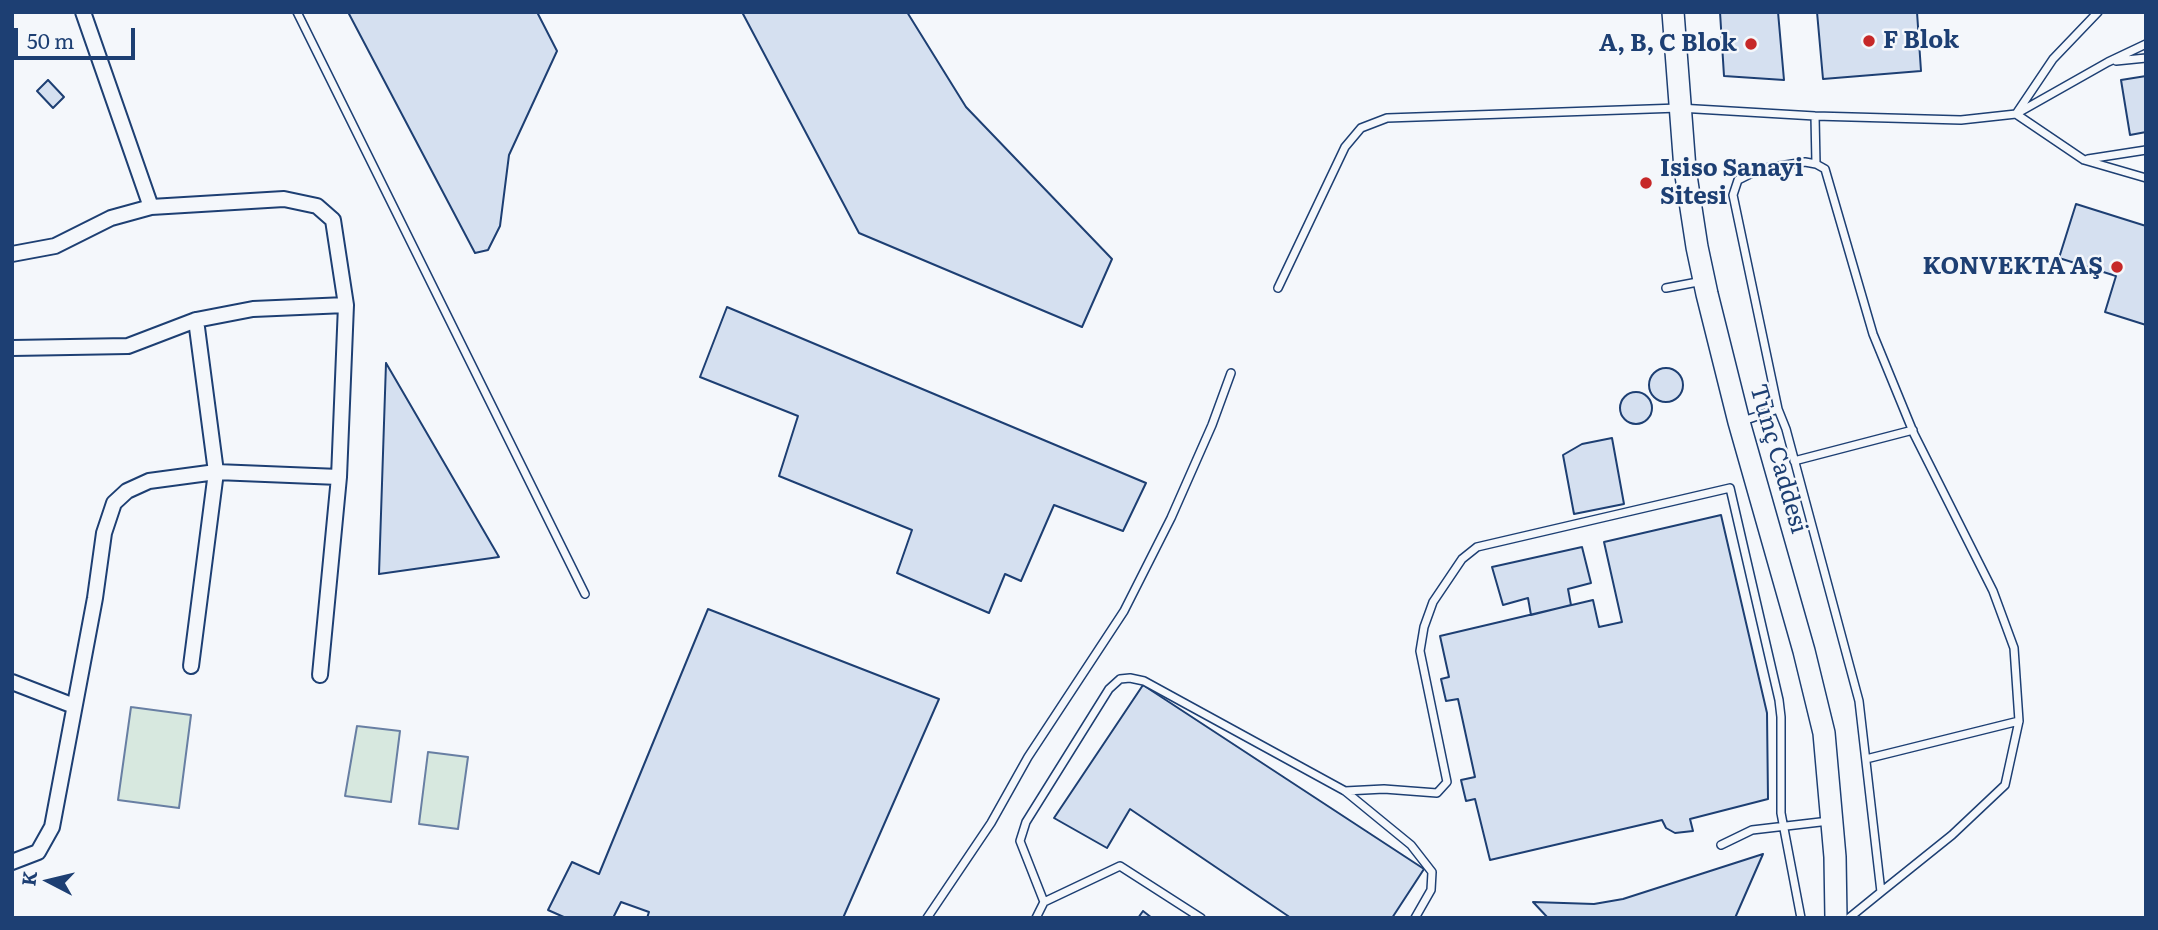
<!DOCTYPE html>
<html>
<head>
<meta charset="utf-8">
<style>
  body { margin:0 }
  #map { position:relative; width:2158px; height:930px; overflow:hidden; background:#f4f7fb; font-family:Literata,serif }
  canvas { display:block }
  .frame { position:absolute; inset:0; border:14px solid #1d3f73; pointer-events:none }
  .north { position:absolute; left:14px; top:846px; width:70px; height:70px; -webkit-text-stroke:5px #f4f7fb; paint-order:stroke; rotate:277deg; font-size:19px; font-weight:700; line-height:28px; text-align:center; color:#1d3f73 }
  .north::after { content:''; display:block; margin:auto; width:24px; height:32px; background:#1d3f73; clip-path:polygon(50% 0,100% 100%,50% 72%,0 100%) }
  .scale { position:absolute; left:14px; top:28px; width:121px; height:32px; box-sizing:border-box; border:4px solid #1d3f73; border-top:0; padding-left:9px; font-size:21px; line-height:24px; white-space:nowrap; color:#1d3f73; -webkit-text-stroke:5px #f4f7fb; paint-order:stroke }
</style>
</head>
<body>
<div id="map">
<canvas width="2158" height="930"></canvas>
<div class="frame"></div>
<div class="north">K</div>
<div class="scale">50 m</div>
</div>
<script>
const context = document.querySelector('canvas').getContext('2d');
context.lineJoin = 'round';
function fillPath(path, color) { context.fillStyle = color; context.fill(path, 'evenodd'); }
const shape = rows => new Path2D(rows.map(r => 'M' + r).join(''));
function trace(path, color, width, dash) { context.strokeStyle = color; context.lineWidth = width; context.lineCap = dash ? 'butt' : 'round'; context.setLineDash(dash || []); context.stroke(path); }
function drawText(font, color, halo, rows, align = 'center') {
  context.font = font + ' Literata,serif'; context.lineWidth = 5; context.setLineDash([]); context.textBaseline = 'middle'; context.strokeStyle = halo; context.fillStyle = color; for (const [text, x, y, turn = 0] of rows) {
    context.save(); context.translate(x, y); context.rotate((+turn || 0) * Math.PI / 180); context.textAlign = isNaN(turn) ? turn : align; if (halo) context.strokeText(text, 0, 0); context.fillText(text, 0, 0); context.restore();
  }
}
const green = shape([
  [131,707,191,715,179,808,118,800,131,707],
  [357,726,400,731,391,802,345,796,357,726],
  [428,752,468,757,458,829,419,824,428,752]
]);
fillPath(green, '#d7e8df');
trace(green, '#687fa3', 2);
const building = shape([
  [348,12,537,12,557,51,509,155,500,226,488,250,475,253,348,12],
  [742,12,907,12,966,107,1112,259,1082,327,859,233,742,12],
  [1720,12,1778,12,1784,80,1724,76,1720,12],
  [1817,12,1917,12,1921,71,1823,79,1817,12],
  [2146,76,2146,132,2130,135,2121,80,2146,76],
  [48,80,64,97,53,108,37,91,48,80],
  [2076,204,2146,226,2146,325,2105,312,2116,276,2059,258,2076,204],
  [727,307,1146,483,1123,531,1054,505,1021,581,1005,574,989,613,897,573,912,530,779,476,798,416,700,377,727,307],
  [386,363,499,557,379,574,386,363],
  '1649 385a17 17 0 1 1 34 0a17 17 0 1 1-34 0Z',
  '1620 408a16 16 0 1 1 32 0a16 16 0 1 1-32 0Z',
  [1612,438,1624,504,1574,514,1563,455,1582,444,1612,438],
  [1721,515,1767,713,1768,799,1690,819,1693,831,1675,833,1666,828,1662,820,1490,860,1475,799,1466,801,1461,780,1475,777,1458,699,1446,701,1441,679,1449,677,1440,636,1593,600,1599,627,1622,622,1604,542,1721,515],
  [1582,547,1591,583,1568,589,1571,605,1531,615,1528,598,1503,605,1492,567,1582,547],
  [708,609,939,699,843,918,647,918,649,912,621,902,613,918,566,918,548,910,572,862,599,874,708,609],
  [1143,685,1424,869,1392,918,1291,918,1130,809,1107,848,1054,818,1143,685],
  [1763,854,1735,918,1548,918,1533,902,1594,904,1623,899,1763,854],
  [1143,911,1152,918,1138,918,1143,911]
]);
fillPath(building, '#d5e0f0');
trace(building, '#1d3f73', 2);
const service = shape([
  [297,12,585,594],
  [2098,12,2053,59,2016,114,2084,160,2146,178],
  [2116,61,2146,58],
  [1815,116,1816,164],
  [2088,159,2146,150],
  [1278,288,1345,147,1361,128,1387,118,1679,108,1815,116,1961,120,2016,114,2108,62,2146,44],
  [1666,288,1703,281],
  [1778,409,1733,195,1738,180,1760,169,1805,162,1816,164,1825,169,1873,334,1914,434,1993,591,2014,648,2019,721,2005,785,1952,835,1881,892],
  [1743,421,1778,409,1786,429,1859,701,1881,892,1849,918],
  [1794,461,1913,430],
  [1866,759,2019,721],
  [1345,791,1384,789,1437,793,1447,782,1420,651,1424,627,1433,602,1462,559,1477,547,1730,488,1779,700,1781,717,1781,813,1801,918],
  [1721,845,1752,830,1829,821],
  [1044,902,1020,841,1026,822,1109,689,1120,679,1130,678,1144,681,1345,791,1411,845,1432,872,1431,890,1415,918],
  [927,918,991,823,1028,757,1124,611,1171,518,1212,425,1231,373],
  [1036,918,1044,902,1120,866,1201,918]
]);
const minor = shape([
  [83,12,151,207],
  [12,254,55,246,111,218,151,207,284,199,317,206,333,220,346,305,339,477,320,675],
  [12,348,128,346,196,320,253,309,346,305],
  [191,666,216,472,196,320],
  [12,682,74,706],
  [12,862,38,852,52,827,95,598,104,533,114,503,127,491,149,481,216,472,339,477]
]);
const secondary = shape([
  [1673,12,1685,169,1697,247,1707,294,1739,422,1804,651,1824,733,1835,857,1836,918]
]);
trace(service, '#1d3f73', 10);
trace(minor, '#1d3f73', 18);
trace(secondary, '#1d3f73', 24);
trace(service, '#f4f7fb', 7);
trace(minor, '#f4f7fb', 14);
trace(secondary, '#f4f7fb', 21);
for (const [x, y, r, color] of [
  [1869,41,7,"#c62828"],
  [1751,44,7,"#c62828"],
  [1646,183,7,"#c62828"],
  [2117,267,7,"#c62828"]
]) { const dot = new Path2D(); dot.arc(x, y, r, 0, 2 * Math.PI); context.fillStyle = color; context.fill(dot); trace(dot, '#f4f7fb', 2.5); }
drawText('bold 24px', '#1d3f73', '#f4f7fb', [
  ["F Blok",1883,41],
  ["A, B, C Blok",1737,44,"right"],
  ["Isiso Sanayi",1660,169],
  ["Sitesi",1660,197],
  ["KONVEKTA AŞ",2103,267,"right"]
], 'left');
drawText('24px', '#1d3f73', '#f4f7fb', [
  ["Tunç Caddesi",1778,459,74]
]);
</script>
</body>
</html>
